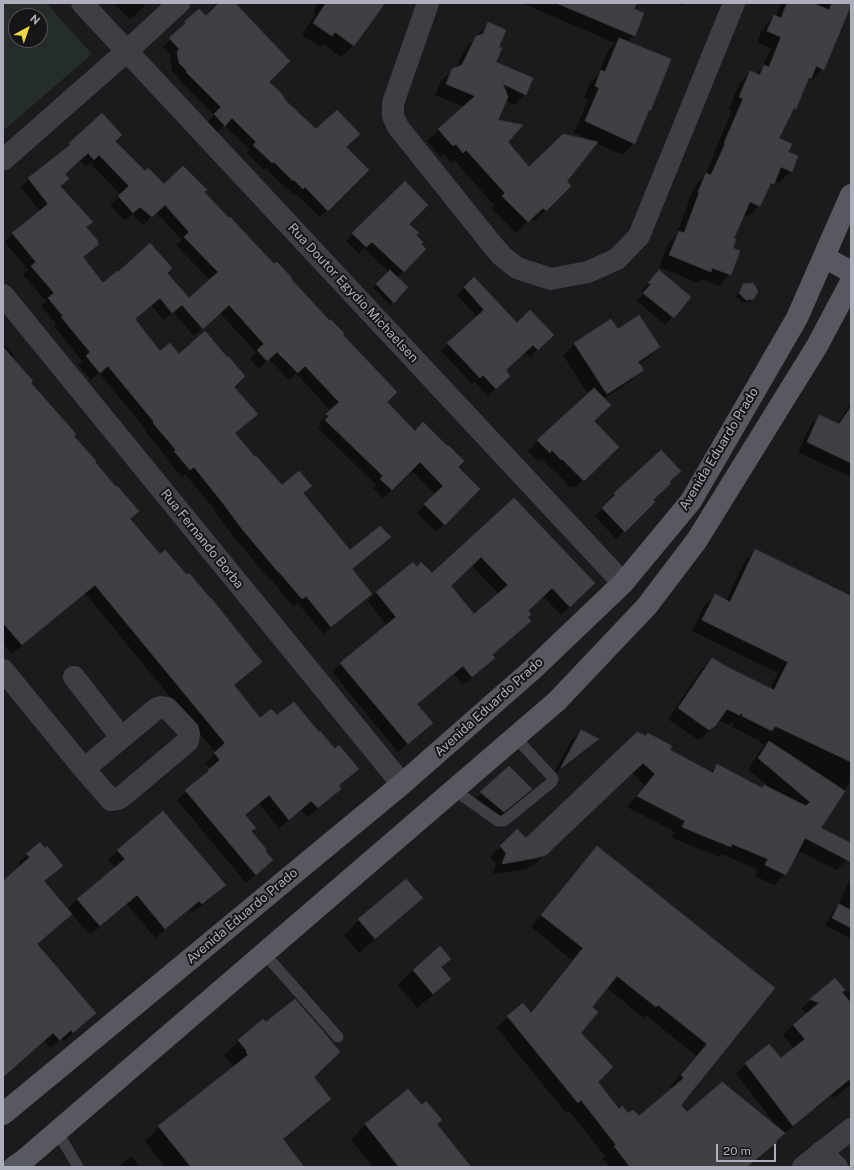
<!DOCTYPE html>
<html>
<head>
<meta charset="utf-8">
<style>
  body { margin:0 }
  #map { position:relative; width:854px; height:1170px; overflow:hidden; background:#1b1b1d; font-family:"Public Sans",sans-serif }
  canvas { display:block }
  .frame { position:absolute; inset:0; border:4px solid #aeafbc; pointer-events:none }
  .north { position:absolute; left:8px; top:8px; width:40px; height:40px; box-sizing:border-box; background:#161618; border:1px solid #53535a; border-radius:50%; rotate:40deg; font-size:11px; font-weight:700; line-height:16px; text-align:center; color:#aeafbc }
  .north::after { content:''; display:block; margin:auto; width:14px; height:18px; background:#eed741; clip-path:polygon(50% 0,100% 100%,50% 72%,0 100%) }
  .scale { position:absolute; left:716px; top:1144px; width:60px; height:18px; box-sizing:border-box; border:2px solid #aeafbc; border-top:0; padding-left:5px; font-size:12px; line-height:14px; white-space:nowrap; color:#aeafbc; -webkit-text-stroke:3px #161618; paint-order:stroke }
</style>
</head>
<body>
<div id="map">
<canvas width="854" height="1170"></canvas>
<div class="frame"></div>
<div class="north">N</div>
<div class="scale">20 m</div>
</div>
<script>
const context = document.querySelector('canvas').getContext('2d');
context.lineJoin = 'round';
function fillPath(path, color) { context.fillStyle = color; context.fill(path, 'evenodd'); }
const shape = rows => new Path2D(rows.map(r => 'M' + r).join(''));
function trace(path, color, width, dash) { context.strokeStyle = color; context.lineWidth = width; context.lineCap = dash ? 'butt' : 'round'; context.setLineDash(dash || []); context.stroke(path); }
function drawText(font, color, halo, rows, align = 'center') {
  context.font = font + ' "Public Sans",sans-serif'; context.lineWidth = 4; context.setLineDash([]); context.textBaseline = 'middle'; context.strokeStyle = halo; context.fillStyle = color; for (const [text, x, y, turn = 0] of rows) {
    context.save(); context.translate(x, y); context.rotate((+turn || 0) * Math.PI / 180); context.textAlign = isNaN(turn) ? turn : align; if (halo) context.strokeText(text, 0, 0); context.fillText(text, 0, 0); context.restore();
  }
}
fillPath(shape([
  [3,3,46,3,92,54,3,131],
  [16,16,40,16,40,40,16,40]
]), '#242d27');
fillPath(shape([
  [114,3,147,3,130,20],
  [221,3,233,3,267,83,316,131,345,147,368,170,320,217,296,194,295,196,286,187,285,188,266,168,264,170,247,153,250,150,224,125,217,132,207,122,214,115,179,80,180,79,172,71,170,60,172,57,163,47,178,31,178,30,185,23,199,10,206,17],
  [318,3,384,3,353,46,341,57,323,44,320,47,302,35,315,15,314,9],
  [521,3,636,3,633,10,634,35,627,42,650,110,646,113,634,143,622,155,596,143,565,181,570,186,534,222,531,218,516,233,491,208,494,205,454,160,451,163,444,154,441,157,427,141,464,107,435,95,441,81,453,70,455,69,465,49,488,24,498,47,495,63,526,94,514,105,505,101,497,120,506,142,529,169,591,141,591,140,574,133,588,100,584,98,590,83,598,75,608,51,615,43],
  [676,3,685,3,683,6],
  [781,3,851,3,851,6,846,17,843,20,823,69,811,81,809,79,805,83,795,108,790,113,778,139,787,153,791,171,779,183,774,181,773,183,766,191,759,205,748,217,743,215,733,238,730,274,719,286,702,279,698,283,659,267,668,244,676,235,688,204,687,204,695,186,705,175,714,155,713,155,732,110,729,109,739,84,750,72,755,75,762,68,771,48,757,42,763,28,774,16,775,17],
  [102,114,114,141,144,172,164,186,203,192,289,279,341,335,386,402,415,432,457,467,479,489,436,532,417,513,436,495,411,470,383,498,373,488,376,485,318,428,321,425,319,423,331,411,296,373,289,380,269,359,259,369,250,359,256,352,220,313,194,336,173,312,164,320,151,305,134,320,159,353,178,355,233,387,256,414,234,434,282,487,311,486,303,494,350,552,390,537,382,545,351,570,371,594,363,602,323,634,298,603,293,607,271,579,270,580,234,537,214,511,215,510,185,474,182,477,167,460,168,459,146,432,147,431,99,373,91,380,78,365,82,361,54,326,56,324,41,306,46,301,23,275,28,270,5,242,13,233,40,212,21,187,29,179,62,153,61,152,69,144],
  [80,161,86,167,90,163,121,195,110,205,125,221,132,214,143,225,156,212,182,240,176,245,210,280,189,299,166,273,103,284,82,258,97,244,85,228,92,221,60,187,68,179,64,175],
  [405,183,408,224,425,249,397,278,407,287,390,305,373,288,389,272,364,248,359,254,346,241],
  [659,271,690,297,665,325,637,301,644,293,641,291],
  [744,285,753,299,749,302,742,303,736,297,740,289],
  [464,287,517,324,545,342,530,357,525,352,505,371,502,383,488,396,475,382,472,384,441,351,477,317,457,295],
  [610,320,617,331,659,347,648,358,639,364,642,369,631,381,603,399,593,421,608,457,576,487,570,487,552,468,551,469,542,459,539,462,528,451,588,394,563,355,574,344],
  [3,343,14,356,11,358,30,383,93,462,138,511,129,520,160,555,261,662,251,672,234,686,260,719,277,717,334,750,358,769,338,786,340,789,331,798,308,817,301,810,279,828,259,804,245,816,254,828,250,832,264,851,262,869,246,883,177,800,211,769,205,763,216,753,85,593,12,654,3,644],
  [851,403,851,477,798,452,810,426,820,416,837,424],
  [661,451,668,482,652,500,654,502,616,539,595,516,608,503,607,502,614,494],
  [514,500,585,592,561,615,543,596,527,611,491,655,494,658,485,667,463,685,454,674,416,705,423,731,398,752,332,672,341,663,387,626,368,601,376,592,417,568,432,574],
  [472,566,499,594,474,616,450,586],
  [755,550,851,597,851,780,819,828,851,845,851,852,847,860,836,870,797,850,785,874,774,885,755,876,758,870,722,854,719,857,672,838,675,832,627,807,645,785,632,773,534,865,525,869,493,874,496,864,490,857,517,830,526,840,637,733,710,773,717,765,762,789,771,789,748,769,764,745,759,742,760,741,732,727,734,722,728,725,718,720,704,736,698,740,668,719,701,670,712,659,727,668,770,689,778,673,692,631,704,606,715,596,726,601,745,561],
  [581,731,597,740,587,749,552,776,571,741],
  [509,768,530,789,523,797,496,819,473,801],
  [597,847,773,989,679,1105,687,1113,776,1125,736,1074,746,1064,769,1045,781,1060,794,1049,783,1035,793,1025,808,1013,801,1009,811,1000,835,979,846,993,851,989,851,1084,834,1098,832,1095,775,1141,776,1142,765,1153,748,1167,610,1167,603,1159,605,1156,569,1111,566,1113,497,1028,508,1017,530,1013,572,960,531,927,586,859],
  [607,988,644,1018,646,1015,696,1056,670,1087,673,1089,639,1117,628,1115,619,1110,597,1082,580,1033,591,1008],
  [118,851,224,885,215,895,192,913,190,909,155,938,127,904,90,935,71,913,36,944,86,1022,64,1041,61,1038,50,1048,44,1041,3,1077,3,883,21,866,18,863,27,854,61,866,44,882,67,909,77,899,115,868,108,860],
  [851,878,851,939,825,925,832,912,836,908],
  [421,898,406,913,359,953,344,935,359,920],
  [449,959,440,968,449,979,434,994,417,1008,398,985,413,970],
  [263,1021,330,1099,316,1113,282,1141,303,1167,165,1167,145,1141,159,1127,233,1068,232,1067,233,1066,224,1055,239,1041],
  [408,1090,436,1124,468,1167,373,1167,351,1140,365,1125],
  [132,1156,140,1167,118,1167]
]), '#0007');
const building = shape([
  [219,3,235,3,290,61,269,82,281,93,286,101,316,129,337,110,360,134,346,147,369,170,328,211,305,187,303,189,294,180,293,181,274,162,272,163,253,145,256,142,232,118,225,126,214,114,221,107,186,72,187,71,179,63,177,52,179,49,169,38,186,23,184,22,199,9,206,16,219,3],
  [326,3,385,3,354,46,335,32,332,36,313,23,326,3],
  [556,3,637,3,634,9,644,13,635,36,556,3],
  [787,3,813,3,829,10,832,3,851,3,851,5,824,70,816,66,811,79,809,77,796,109,794,108,779,138,792,144,788,152,798,156,792,172,781,167,774,184,771,183,760,206,750,202,734,238,736,239,733,248,740,251,731,275,712,268,711,272,669,255,679,231,684,233,699,193,698,192,706,173,711,175,725,144,724,143,743,99,739,97,750,71,760,75,764,65,769,67,781,37,767,31,774,15,781,18,787,3],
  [488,22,506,30,499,47,502,48,496,62,533,78,526,95,503,84,508,97,498,120,523,125,508,142,529,167,563,134,598,142,567,181,571,186,546,211,543,208,528,222,502,196,505,193,466,150,463,153,456,144,453,146,438,129,475,96,446,84,452,69,462,65,476,36,483,34,488,22],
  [619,38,671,59,651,110,649,110,635,144,585,121,599,88,595,86,601,70,605,72,619,38],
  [102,113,122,135,115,141,145,171,148,168,164,184,183,166,207,190,204,192,229,218,230,217,274,264,277,262,292,278,291,279,330,321,331,320,344,333,343,335,397,392,387,402,415,431,423,422,447,446,448,445,464,461,458,467,480,489,445,525,424,504,443,486,420,462,392,490,380,479,383,476,325,420,329,416,326,414,339,402,305,366,298,373,277,352,267,361,257,350,264,344,229,305,203,329,182,305,172,313,160,298,135,319,160,351,170,343,179,354,205,331,227,357,228,356,245,376,234,387,258,414,235,433,255,457,256,456,282,485,299,471,312,486,303,493,350,550,380,526,391,537,352,569,372,594,331,627,306,596,302,599,279,572,279,573,242,529,222,502,194,467,190,470,174,451,176,450,153,423,154,422,108,366,100,373,86,356,90,352,61,317,63,316,48,298,54,293,31,266,36,262,12,233,48,204,28,178,70,145,69,143,102,113],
  [88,153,94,160,99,155,129,186,118,196,133,213,140,207,152,217,165,205,189,232,184,237,218,272,189,298,167,273,172,268,150,243,118,272,117,271,103,283,83,257,99,244,97,243,98,241,86,227,93,222,60,186,69,179,65,174,88,153],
  [405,181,428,205,409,224,419,233,416,235,423,242,421,244,426,249,404,272,372,242,366,247,352,233,405,181],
  [390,270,408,287,394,303,376,284,390,270],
  [659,270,691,297,674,318,643,293,651,284,648,283,659,270],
  [474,277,517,323,530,310,554,335,538,350,533,345,506,370,510,376,496,389,483,375,480,378,447,343,484,310,464,287,474,277],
  [753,283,758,291,754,299,746,300,739,293,743,284,753,283],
  [639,315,660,347,638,362,644,370,607,394,574,343,611,319,618,329,639,315],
  [3,347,33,381,31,383,76,434,74,436,96,461,95,462,116,487,117,486,139,511,130,519,160,554,165,550,187,575,189,573,210,598,211,598,262,662,234,685,260,718,271,709,277,715,294,702,319,732,320,731,335,749,339,745,359,769,339,785,341,789,318,808,311,801,289,820,269,795,245,815,256,828,251,831,267,850,265,851,273,860,256,875,185,790,209,771,208,770,220,760,214,753,225,743,95,585,22,645,3,623,3,347],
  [594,388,611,405,594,421,619,447,584,481,562,459,561,460,552,450,550,453,537,440,594,388],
  [851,407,851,463,807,442,819,415,839,424,851,407],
  [661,450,681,471,669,482,671,483,653,500,655,502,625,532,602,508,615,495,614,493,661,450],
  [514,498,595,583,570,607,552,588,528,611,531,614,528,617,531,621,492,655,495,658,472,677,463,666,417,704,433,723,408,744,340,663,396,617,376,592,413,562,417,567,421,562,432,573,514,498],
  [481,557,508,585,474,614,451,586,481,557],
  [755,549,851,596,851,762,775,726,772,731,742,716,743,713,739,715,727,709,715,726,709,730,678,708,712,658,727,667,774,690,788,662,702,620,715,594,730,602,755,549],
  [581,730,599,739,560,769,581,730],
  [637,732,646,736,648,733,672,746,670,750,713,773,717,764,762,788,764,785,806,806,810,802,758,758,769,741,845,791,821,828,851,843,851,862,805,838,786,875,765,865,768,859,732,844,731,847,682,827,685,821,637,796,655,774,643,763,546,855,536,858,502,864,506,853,500,846,517,829,526,838,637,732],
  [509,766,532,789,504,812,480,792,509,766],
  [163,811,226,885,202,904,199,901,165,929,137,895,100,926,77,899,125,859,117,850,163,811],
  [40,842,45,848,47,846,63,866,44,881,72,914,37,944,96,1013,73,1033,71,1030,60,1040,53,1033,3,1077,3,881,30,857,26,854,40,842],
  [597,846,775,988,681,1105,687,1112,722,1082,785,1133,776,1141,777,1142,747,1167,630,1167,614,1146,616,1145,581,1100,578,1103,507,1016,523,1003,531,1013,583,948,541,915,597,846],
  [617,976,656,1007,658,1005,707,1044,681,1075,684,1078,639,1116,633,1110,628,1113,622,1106,619,1109,598,1082,613,1067,581,1033,598,1012,592,1007,617,976],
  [406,879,423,898,375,939,358,919,406,879],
  [839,904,851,910,851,928,832,918,839,904],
  [440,946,451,959,441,967,451,979,433,994,413,970,440,946],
  [835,978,845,990,842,992,851,1003,851,1078,793,1126,745,1063,769,1044,781,1058,805,1039,793,1025,819,1003,810,999,835,978],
  [295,999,323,1031,340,1052,314,1077,331,1099,283,1139,304,1167,191,1167,158,1126,248,1055,246,1052,247,1051,238,1040,263,1019,266,1022,295,999],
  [408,1089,422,1105,426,1101,442,1120,437,1124,471,1167,399,1167,365,1124,408,1089]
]);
fillPath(building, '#404044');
trace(building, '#363539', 1);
trace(shape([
  [454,790,498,821,504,821,552,782,553,779,552,777,515,737],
  [264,953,338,1037],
  [57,1132,67,1148,78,1167]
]), '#3e3e44', 11);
trace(shape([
  [82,3,623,583],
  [428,3,393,103,393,116,398,127,490,242,502,256,517,268,551,279,588,272,617,259,639,236,734,3],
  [3,160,127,51,179,3],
  [3,295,402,784],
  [3,670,84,769,111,800,118,799,125,794,188,741,189,734,188,730,167,708,161,707,156,709,84,769],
  [74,677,121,737],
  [821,1152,837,1167],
  [803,1167,851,1129]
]), '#3e3e44', 22);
trace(shape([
  [824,257,851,272],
  [3,1114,402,784,533,669,623,583,691,501,797,318,851,195],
  [14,1167,24,1160,557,701,647,606,697,540,817,346,851,282]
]), '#585861', 22);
drawText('13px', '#aeafbc', '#161618', [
  ["Rua Doutor Egydio Michaelsen",353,293,47],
  ["Avenida Eduardo Prado",719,449,-59],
  ["Rua Fernando Borba",202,539,51],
  ["Avenida Eduardo Prado",489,707,-42],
  ["Avenida Eduardo Prado",242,916,-40]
]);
</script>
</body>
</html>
